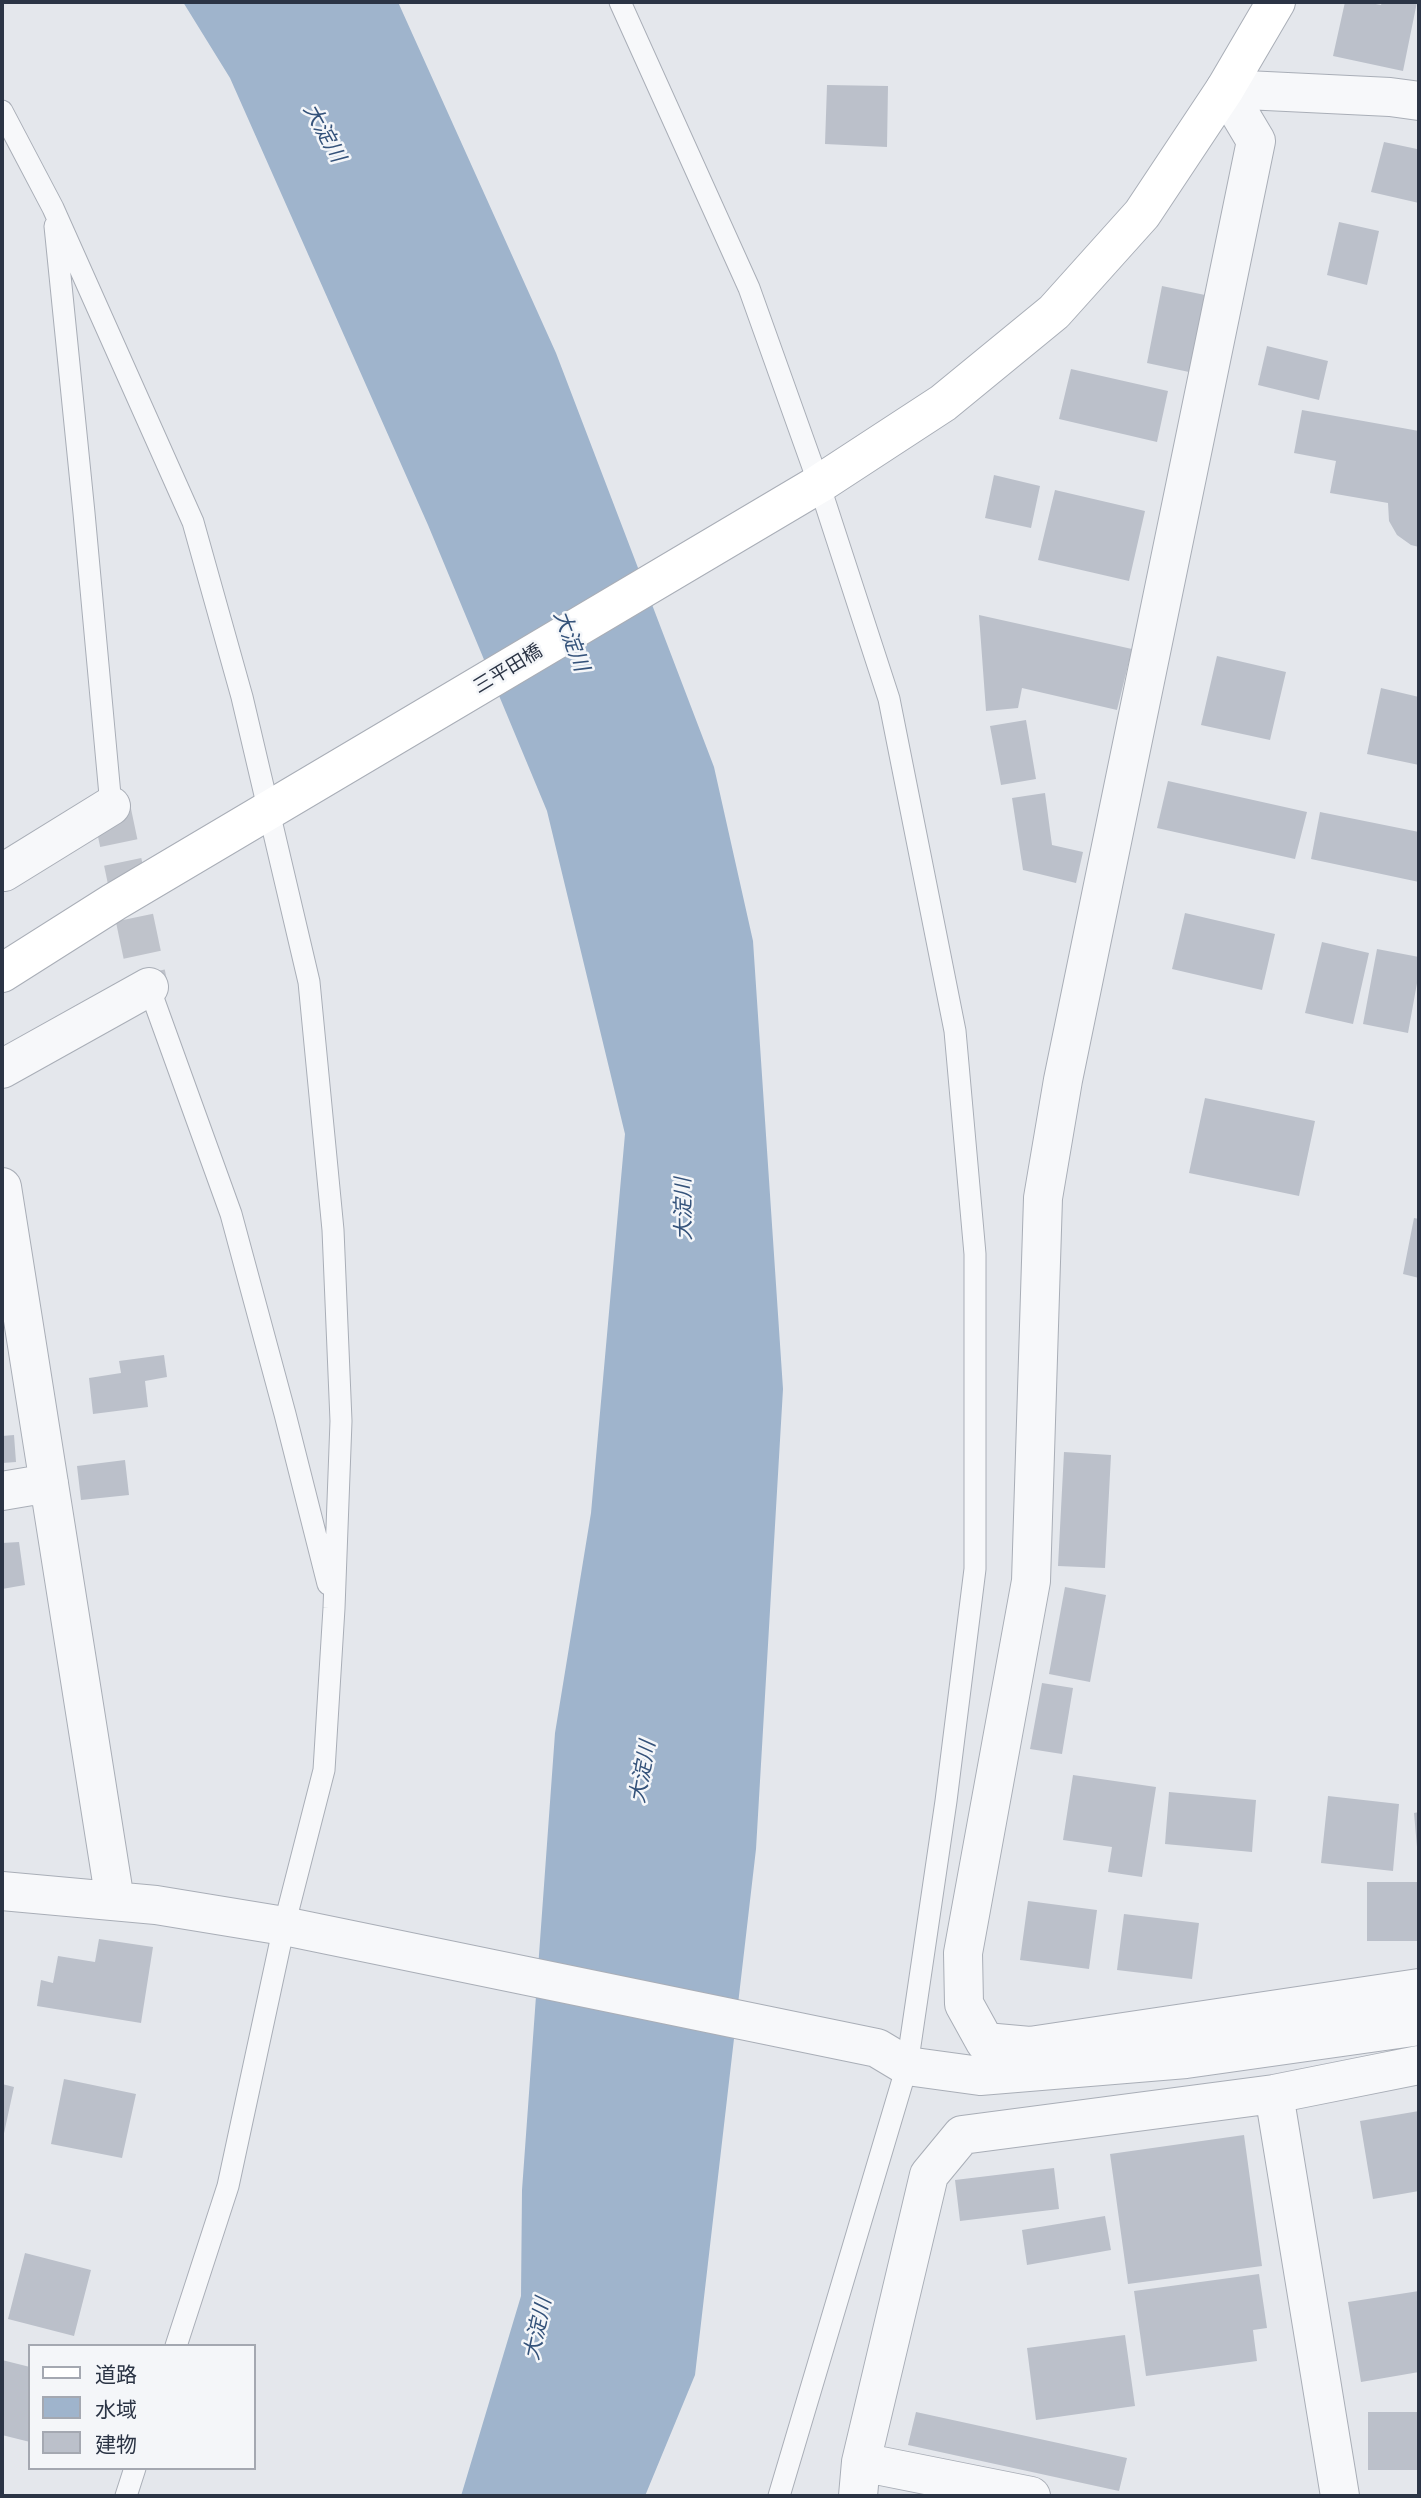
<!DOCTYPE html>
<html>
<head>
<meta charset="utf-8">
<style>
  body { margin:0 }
  #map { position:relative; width:1421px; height:2498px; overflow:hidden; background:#e4e7ec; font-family:Inter,"Noto Sans JP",sans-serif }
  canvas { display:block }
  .frame { position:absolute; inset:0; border:4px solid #2b3445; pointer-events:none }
  .legend { position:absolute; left:28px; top:2344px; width:228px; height:126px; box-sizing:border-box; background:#f4f6f9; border:2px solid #a4a8b1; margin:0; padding:9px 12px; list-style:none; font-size:21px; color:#2b3445 }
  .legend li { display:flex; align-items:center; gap:14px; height:35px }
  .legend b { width:35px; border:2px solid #a4a8b1 }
</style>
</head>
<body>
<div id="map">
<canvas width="1421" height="2498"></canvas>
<div class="frame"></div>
<ul class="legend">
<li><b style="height:9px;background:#fff"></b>道路</li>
<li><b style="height:19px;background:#9fb4cc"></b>水域</li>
<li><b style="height:19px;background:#bbc0ca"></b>建物</li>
</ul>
</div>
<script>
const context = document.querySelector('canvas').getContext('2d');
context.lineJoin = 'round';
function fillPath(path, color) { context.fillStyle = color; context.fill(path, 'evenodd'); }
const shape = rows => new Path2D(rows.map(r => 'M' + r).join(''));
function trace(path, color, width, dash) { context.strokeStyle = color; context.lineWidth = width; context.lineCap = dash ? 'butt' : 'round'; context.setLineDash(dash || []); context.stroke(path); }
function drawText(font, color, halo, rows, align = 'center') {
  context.font = font + ' Inter,"Noto Sans JP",sans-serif'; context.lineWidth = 5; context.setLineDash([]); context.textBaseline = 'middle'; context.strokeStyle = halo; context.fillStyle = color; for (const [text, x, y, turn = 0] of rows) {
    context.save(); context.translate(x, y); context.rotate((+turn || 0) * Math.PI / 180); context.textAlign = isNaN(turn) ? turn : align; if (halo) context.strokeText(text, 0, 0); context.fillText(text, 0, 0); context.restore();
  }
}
fillPath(shape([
  [183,2,398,2,556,353,714,767,753,941,783,1389,756,1849,695,2375,645,2496,461,2496,521,2296,522,2190,555,1733,591,1513,625,1134,547,811,428,525,230,78]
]), '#9fb4cc');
fillPath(shape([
  [1345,2,1365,2,1381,5,1382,2,1417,2,1403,71,1333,56],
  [827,85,888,86,887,147,825,144],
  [1384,142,1417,149,1419,143,1419,203,1371,192],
  [1339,222,1379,231,1367,285,1327,275],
  [1162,286,1205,295,1189,372,1147,363],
  [1267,346,1328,361,1319,400,1258,385],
  [1071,369,1168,391,1157,442,1059,419],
  [1302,410,1419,431,1419,547,1411,545,1397,535,1389,521,1388,503,1330,493,1336,461,1294,453],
  [994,475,1040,486,1031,528,985,518],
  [1055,490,1145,511,1129,581,1038,560],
  [979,615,1132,649,1117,710,1022,688,1018,708,986,711],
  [1217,656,1286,672,1270,740,1201,725],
  [1381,688,1419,697,1419,765,1367,754],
  [1026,720,1036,779,1001,785,990,726],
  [1168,781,1307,812,1295,859,1157,828],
  [1045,793,1052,845,1083,852,1076,883,1023,870,1012,798],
  [1320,812,1419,832,1419,882,1311,859],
  [1185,913,1275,934,1262,990,1172,969],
  [1322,942,1369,953,1353,1024,1305,1013],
  [1377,949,1419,957,1419,972,1408,1033,1363,1024],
  [1205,1098,1315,1121,1299,1196,1189,1173],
  [1414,1218,1419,1219,1419,1278,1403,1274],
  [164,1355,167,1377,145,1381,148,1407,93,1414,89,1378,121,1373,119,1361],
  [14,1435,16,1462,2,1463,2,1436],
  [1064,1452,1111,1455,1105,1568,1058,1566],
  [125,1460,129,1495,81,1500,77,1466],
  [19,1542,25,1585,2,1589,2,1543],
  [1065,1587,1106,1595,1090,1682,1049,1674],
  [1042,1683,1073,1688,1062,1754,1030,1749],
  [1073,1775,1156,1787,1142,1877,1108,1872,1112,1847,1063,1840],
  [1169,1792,1256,1800,1252,1852,1165,1844],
  [1328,1796,1399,1804,1393,1871,1321,1863],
  [1419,1812,1419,1847,1417,1847,1414,1813],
  [1367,1882,1419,1882,1419,1941,1367,1941],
  [1028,1901,1097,1910,1089,1969,1020,1960],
  [1124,1914,1199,1923,1192,1979,1117,1970],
  [99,1939,153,1947,141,2023,37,2006,41,1980,53,1983,58,1956,95,1962],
  [64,2079,136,2094,122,2158,51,2144],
  [2,2084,14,2087,3,2138,2,2138],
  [1419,2111,1419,2191,1373,2199,1360,2121],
  [1244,2135,1262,2266,1128,2284,1110,2154],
  [1054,2168,1059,2209,960,2221,955,2180],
  [1105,2216,1111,2250,1027,2265,1022,2230],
  [25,2253,91,2270,74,2336,8,2319],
  [1259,2274,1267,2328,1253,2330,1257,2361,1146,2376,1134,2291],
  [1419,2291,1419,2372,1361,2382,1348,2302],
  [1125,2335,1135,2406,1036,2420,1027,2348],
  [2,2360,30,2367,30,2442,2,2435],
  [916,2412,1127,2458,1119,2491,908,2445],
  [1368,2412,1419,2412,1419,2470,1368,2470]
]), '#bbc0ca');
trace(shape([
  [111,806,149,987]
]), '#bfc3cb', 38, [38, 19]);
const lane = shape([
  [620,2,749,288,819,484,889,699,955,1031,975,1254,975,1569,946,1801,907,2066,779,2496],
  [2,111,53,208,193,522,242,697,309,982,333,1230,341,1421,334,1608,324,1770,284,1926,228,2186,176,2346],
  [55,226,84,513,111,806],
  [149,987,231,1214,285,1414,328,1584],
  [126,2496,135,2468]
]);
const street = shape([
  [1225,89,1256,141,1063,1080,1043,1198,1031,1581,963,1953,964,2004,985,2042,1030,2046,1419,1988],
  [1225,89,1390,97,1419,101],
  [4,872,111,806],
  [2,1069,149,987],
  [2,1187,115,1901],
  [2,1491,49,1483],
  [2,1891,156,1905,284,1926,877,2048,907,2066,980,2076,1186,2059,1419,2026],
  [1274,2094,1340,2496],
  [861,2462,1031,2496],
  [858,2496,861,2462,929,2175,962,2135,1274,2094,1419,2065]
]);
const secondary = shape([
  [2,973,114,902,819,484,943,403,1054,312,1142,214,1225,89,1276,2]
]);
trace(lane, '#a9aeb7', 23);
trace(street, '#a9aeb7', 40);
trace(secondary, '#a9aeb7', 40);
trace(lane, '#f7f8fa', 21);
trace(street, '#f7f8fa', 38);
trace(secondary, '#fff', 38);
drawText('19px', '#2b3445', '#f4f6f9', [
  ["三平田橋",508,669,-31]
]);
drawText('italic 21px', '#34527a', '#f4f6f9', [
  ["大淀川",324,133,61],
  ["大淀川",571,641,69],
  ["大淀川",684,1209,-91],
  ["大淀川",643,1772,-80],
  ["大淀川",538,2329,-78]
]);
</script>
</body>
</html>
